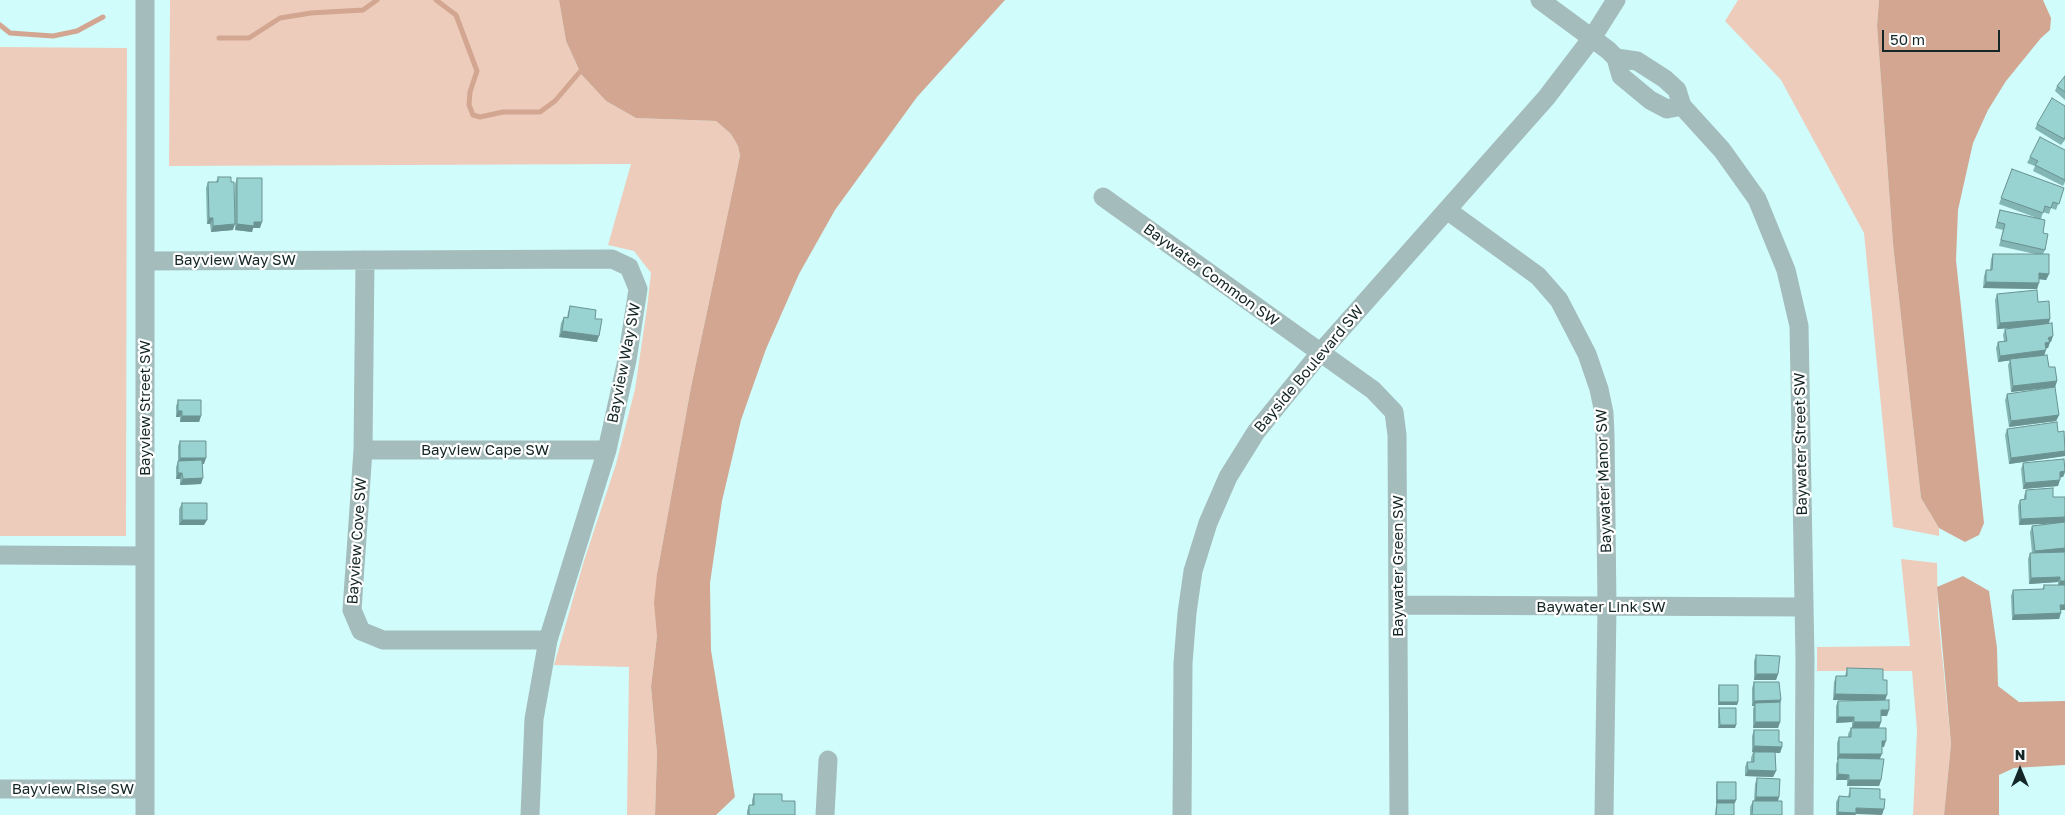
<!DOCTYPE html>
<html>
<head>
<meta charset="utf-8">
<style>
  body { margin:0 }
  #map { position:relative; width:2065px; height:815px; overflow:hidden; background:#d0fdfc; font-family:"Golos Text",sans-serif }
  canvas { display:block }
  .north { position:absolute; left:1995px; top:745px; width:50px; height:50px; -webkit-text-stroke:4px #fff; paint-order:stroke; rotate:0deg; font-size:14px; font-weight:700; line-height:20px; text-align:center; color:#152626 }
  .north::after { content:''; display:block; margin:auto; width:18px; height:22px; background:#152626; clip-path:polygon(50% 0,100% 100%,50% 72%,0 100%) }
  .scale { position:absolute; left:1882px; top:30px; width:118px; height:22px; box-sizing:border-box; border:2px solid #152626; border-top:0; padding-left:6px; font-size:15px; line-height:18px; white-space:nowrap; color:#152626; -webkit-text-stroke:4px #fff; paint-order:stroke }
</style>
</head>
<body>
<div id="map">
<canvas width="2065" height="815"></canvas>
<div class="north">N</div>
<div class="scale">50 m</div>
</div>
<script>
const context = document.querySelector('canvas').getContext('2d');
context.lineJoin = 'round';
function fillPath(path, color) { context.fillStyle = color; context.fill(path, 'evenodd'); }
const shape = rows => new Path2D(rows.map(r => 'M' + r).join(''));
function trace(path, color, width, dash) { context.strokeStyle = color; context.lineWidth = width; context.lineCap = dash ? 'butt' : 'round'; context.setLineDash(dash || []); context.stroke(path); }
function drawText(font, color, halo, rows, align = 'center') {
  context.font = font + ' "Golos Text",sans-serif'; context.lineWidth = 4.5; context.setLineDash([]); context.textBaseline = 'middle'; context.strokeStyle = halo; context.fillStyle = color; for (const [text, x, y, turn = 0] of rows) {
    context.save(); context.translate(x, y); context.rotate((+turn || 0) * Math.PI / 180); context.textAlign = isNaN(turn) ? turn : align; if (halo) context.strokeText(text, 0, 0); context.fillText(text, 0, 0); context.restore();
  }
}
fillPath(shape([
  [170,0,559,0,566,41,581,74,606,101,636,118,716,121,731,134,738,146,740,157,738,166,691,387,657,574,657,636,651,687,657,753,655,815,627,815,629,667,554,665,583,564,616,464,635,389,647,308,651,273,634,251,608,245,631,164,169,166],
  [1738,0,1879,0,1877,26,1893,244,1921,498,1939,528,1939,536,1893,527,1864,233,1781,80,1725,21],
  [0,47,127,48,126,536,0,536],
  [1901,559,1937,563,1938,614,1951,744,1944,815,1913,815,1917,730,1912,671,1817,671,1817,647,1910,646]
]), '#eeccbc');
fillPath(shape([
  [559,0,1005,0,917,97,835,210,799,274,766,349,741,420,722,501,710,583,711,650,735,797,716,815,655,815,657,753,651,687,657,636,654,603,657,574,691,387,740,156,738,146,731,134,716,121,636,118,606,101,581,74,566,41],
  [1879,0,2043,0,2051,18,2050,30,2041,38,2006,81,1988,110,1973,143,1958,210,1956,260,1984,523,1979,535,1965,542,1939,528,1921,498,1893,244,1877,26],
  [1963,576,1989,591,1997,648,1998,686,2019,702,2065,701,2065,765,2014,768,1999,775,1999,815,1944,815,1951,744,1937,587]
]), '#d2a691');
trace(shape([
  [436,0,456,15,477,71,470,92,469,105,473,115,480,117,503,112,540,112,555,101,584,67],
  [0,25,10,33,53,36,77,31,103,17],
  [219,38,249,38,280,18,311,13,363,10,377,0]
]), '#d2a691', 5);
trace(shape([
  [145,0,145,815],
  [1540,0,1608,50,1616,58,1621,76,1650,100,1667,109,1682,106],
  [1616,58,1637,61,1665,79,1677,90,1682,106,1722,150,1757,199,1786,270,1799,326,1805,659,1804,815],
  [1103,197,1373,390,1394,412,1397,435,1399,815],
  [1447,210,1538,276,1559,300,1587,354,1599,389,1604,413,1605,436,1607,607,1604,815],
  [365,260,363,450,352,610,361,631,383,640,548,640],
  [145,261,612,259,629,267,638,289,627,360,607,450,548,640,534,719,530,815],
  [363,450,607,450],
  [0,555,145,556],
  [1398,605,1803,607],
  [0,789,145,789],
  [825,815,828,760],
  [1182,815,1183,663,1187,613,1193,571,1208,523,1228,477,1256,432,1320,353,1546,98,1592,38,1616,0]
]), '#a4bcbb', 19);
fillPath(shape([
  [2065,76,2065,100,2055,91,2057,86],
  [2065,106,2065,140,2061,145,2035,129,2037,124],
  [2065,150,2065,182,2063,186,2033,171,2035,166,2027,163,2030,157],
  [2012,169,2064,188,2056,210,2051,208,2049,214,2043,212,2041,219,2045,250,2043,254,2049,274,2046,280,2039,279,2037,289,1983,288,1984,276,1986,270,1990,270,1991,259,1993,254,2035,254,1999,246,2003,230,1995,228,2000,210,2037,218,1999,204],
  [218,177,233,230,211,232,210,224,207,224,206,188,208,182,216,182],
  [237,178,260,228,253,228,252,232,235,230,235,184],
  [1997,294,2038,302,2050,319,2049,323,2051,342,2050,342,2048,348,2045,348,2044,355,2049,367,2057,381,2055,387,2011,392,2008,365,2010,360,1998,362,1996,348,1998,342,2004,341,2003,335,2005,329,2011,328,1997,329,1995,300],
  [570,306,595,319,597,342,559,337,561,323,564,317,567,318,568,312],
  [2007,394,2059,415,2056,421,2009,427,2005,400],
  [178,400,201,416,199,422,180,422,180,417,176,417,176,406],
  [2007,429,2058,432,2065,456,2009,464,2005,435],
  [180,441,204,464,202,464,201,484,180,485,180,479,176,479,176,467,178,461,178,446],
  [2023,463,2065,466,2065,473,2063,477,2060,477,2058,486,2023,489,2021,469],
  [2026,490,2053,497,2065,497,2061,610,2059,619,2012,620,2011,596,2013,590,2042,590,2044,585,2058,585,2058,582,2029,584,2028,559,2030,553,2032,553,2030,532,2032,526,2053,523,2019,525,2018,506,2020,500,2024,500,2024,496],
  [182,503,207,520,204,525,179,525,179,509],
  [1756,655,1778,674,1776,680,1754,680,1754,661],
  [1847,668,1883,680,1887,716,1881,716,1881,722,1879,728,1852,728,1852,722,1836,723,1836,706,1838,701,1870,700,1833,700,1834,682,1836,676,1845,676],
  [1754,682,1780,706,1780,722,1778,728,1753,728,1753,709,1754,706,1752,706,1752,688],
  [1719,685,1738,702,1737,705,1718,705,1718,688],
  [1719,708,1736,725,1735,728,1718,728,1718,711],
  [1851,728,1884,747,1882,747,1880,759,1881,780,1879,786,1847,786,1847,780,1836,780,1836,764,1838,760,1837,760,1837,743,1839,737,1848,737,1848,734],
  [1754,730,1779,742,1782,747,1780,753,1775,752,1776,771,1773,777,1745,776,1745,767,1747,762,1751,762,1751,758,1753,752,1752,752,1752,736],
  [1757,778,1779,797,1778,801,1782,815,1750,815,1750,807,1753,801,1754,801,1755,784],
  [1717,782,1735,803,1734,803,1734,815,1715,815,1716,806,1717,803,1716,803,1716,785],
  [1850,788,1856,814,1855,815,1836,815,1836,802,1839,796,1848,797],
  [754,794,782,801,795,815,747,815,747,811,749,805,752,805,752,800]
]), '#83b5b4');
fillPath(shape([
  [209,218,213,218,210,224,207,224],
  [254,222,262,222,260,228,253,228,252,232,235,230,237,224],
  [235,224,233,230,211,232,213,226],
  [2039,273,2049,274,2046,280,2037,279],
  [1986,282,2039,283,2037,289,1983,288],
  [2050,319,2048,325,1997,329,2000,323],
  [562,331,599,336,597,342,559,337],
  [2053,336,2051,342,2049,342,2050,342,2048,348,2043,349,2045,343,2048,338],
  [2046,350,2044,356,1998,362,2000,356],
  [2057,381,2055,387,2011,392,2013,386],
  [178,411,182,411,180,417,176,417],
  [2059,415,2056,421,2009,427,2011,421],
  [182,416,201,416,199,422,180,422],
  [2065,451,2065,456,2009,464,2011,458],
  [180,458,206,458,204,464,178,464],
  [2065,471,2063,477,2057,478,2060,472],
  [178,473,182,473,180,479,176,479],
  [203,478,201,484,180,485,183,479],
  [2060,480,2058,486,2023,489,2025,483],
  [2065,517,2065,523,2019,525,2021,519],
  [182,520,207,520,204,525,179,525],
  [2065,548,2065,553,2033,557,2035,551],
  [2060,577,2058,582,2029,584,2031,578],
  [2060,581,2065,581,2065,587,2058,587],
  [2060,605,2065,605,2065,610,2058,610],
  [2061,613,2059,619,2012,620,2014,615],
  [1756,674,1778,674,1776,680,1754,680],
  [1835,694,1887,695,1885,701,1833,700],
  [1781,700,1779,706,1755,703,1754,706,1752,706,1754,701],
  [1719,702,1738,702,1737,705,1718,705],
  [1881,710,1889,710,1887,716,1879,716],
  [1838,717,1854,717,1852,722,1836,723],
  [1755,722,1780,722,1778,728,1753,728],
  [1854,722,1881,722,1879,728,1852,728],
  [1720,725,1736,725,1735,728,1718,728],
  [1882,741,1886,741,1884,747,1879,747],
  [1754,746,1782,747,1780,753,1752,752],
  [1839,754,1882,754,1879,760,1837,760],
  [1748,770,1776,771,1773,777,1745,776],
  [1838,774,1849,775,1847,780,1836,780],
  [1849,780,1881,780,1879,786,1847,786],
  [1756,797,1779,797,1777,803,1754,803],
  [1717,800,1736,800,1735,803,1716,803],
  [1856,808,1884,809,1882,815,1856,814,1855,815,1837,815,1838,812]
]), '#6a9392');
const building = shape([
  [2065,76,2065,92,2057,86,2065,76],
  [2052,98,2065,106,2065,137,2064,139,2037,124,2052,98],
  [2040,137,2065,150,2065,180,2035,165,2038,161,2030,157,2040,137],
  [2012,169,2064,188,2059,204,2053,202,2051,208,2045,206,2043,213,2001,198,2012,169],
  [218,177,231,177,231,182,234,182,235,224,213,226,213,218,209,218,208,182,218,182,218,177],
  [237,178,262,178,262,222,254,222,254,226,237,224,237,178],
  [2000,210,2045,220,2043,233,2048,234,2045,250,2001,240,2005,224,1997,222,2000,210],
  [1993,254,2049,254,2049,274,2039,273,2039,283,1986,282,1986,270,1992,270,1993,254],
  [2037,290,2038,302,2049,301,2050,319,2000,323,1997,294,2037,290],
  [570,306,596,310,595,319,602,319,599,336,562,331,564,317,568,318,570,306],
  [2052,323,2053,336,2048,338,2050,342,2045,343,2046,350,2000,356,1998,342,2007,341,2005,329,2052,323],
  [2047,355,2049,367,2055,367,2057,381,2013,386,2010,359,2047,355],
  [2055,387,2059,415,2011,421,2007,394,2055,387],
  [178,400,201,400,201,416,182,416,182,411,178,411,178,400],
  [2057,422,2058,432,2064,431,2065,451,2011,458,2007,429,2057,422],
  [180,441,206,441,206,458,180,458,180,441],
  [2064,459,2065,471,2060,472,2060,480,2025,483,2023,463,2064,459],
  [202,460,203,478,183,479,182,473,178,473,178,461,202,460],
  [2053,488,2053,497,2065,497,2065,517,2021,519,2020,500,2026,499,2026,490,2053,488],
  [182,503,207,503,207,520,182,520,182,503],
  [2065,522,2065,548,2035,551,2032,526,2065,522],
  [2065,552,2065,581,2060,581,2060,577,2031,578,2030,553,2065,552],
  [2044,585,2065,585,2065,605,2060,605,2061,613,2014,615,2013,590,2044,589,2044,585],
  [1756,655,1780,656,1778,674,1756,674,1756,655],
  [1847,668,1883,669,1883,680,1887,680,1887,695,1835,694,1836,676,1847,676,1847,668],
  [1754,682,1779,682,1781,700,1754,701,1754,682],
  [1719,685,1738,685,1738,702,1719,702,1719,685],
  [1889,700,1889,710,1881,710,1881,722,1854,722,1854,717,1838,717,1838,701,1889,700],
  [1780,702,1780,722,1755,722,1755,703,1780,702],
  [1719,708,1736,708,1736,725,1720,725,1719,708],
  [1851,728,1886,728,1886,741,1882,741,1882,754,1839,754,1839,737,1851,737,1851,728],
  [1754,730,1779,730,1779,742,1782,742,1782,747,1754,746,1754,730],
  [1754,752,1775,752,1776,771,1748,770,1747,762,1754,762,1754,752],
  [1838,758,1884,759,1881,780,1849,780,1849,775,1838,774,1838,758],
  [1757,778,1780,779,1779,797,1756,797,1757,778],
  [1717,782,1736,782,1736,800,1717,800,1717,782],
  [1850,788,1880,789,1880,799,1885,799,1884,809,1856,808,1856,813,1838,812,1839,796,1850,797,1850,788],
  [754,794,782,794,782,801,795,801,795,815,749,815,749,805,754,805,754,794],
  [1753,801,1782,801,1782,815,1752,815,1753,801],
  [1717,803,1734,803,1734,815,1716,815,1717,803]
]);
fillPath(building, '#98d2d1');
trace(building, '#6a9392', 1);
drawText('15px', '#152626', '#fff', [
  ["Bayview Way SW",235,260],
  ["Baywater Common SW",1211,275,36],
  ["Bayview Way SW",624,363,-79],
  ["Bayside Boulevard SW",1309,369,-50],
  ["Bayview Street SW",145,408,-90],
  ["Baywater Street SW",1801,444,-91],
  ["Bayview Cape SW",485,450],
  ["Baywater Manor SW",1604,481,-92],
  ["Bayview Cove SW",357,541,-86],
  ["Baywater Green SW",1398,566,-90],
  ["Baywater Link SW",1601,607],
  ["Bayview Rise SW",73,789]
]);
</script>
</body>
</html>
